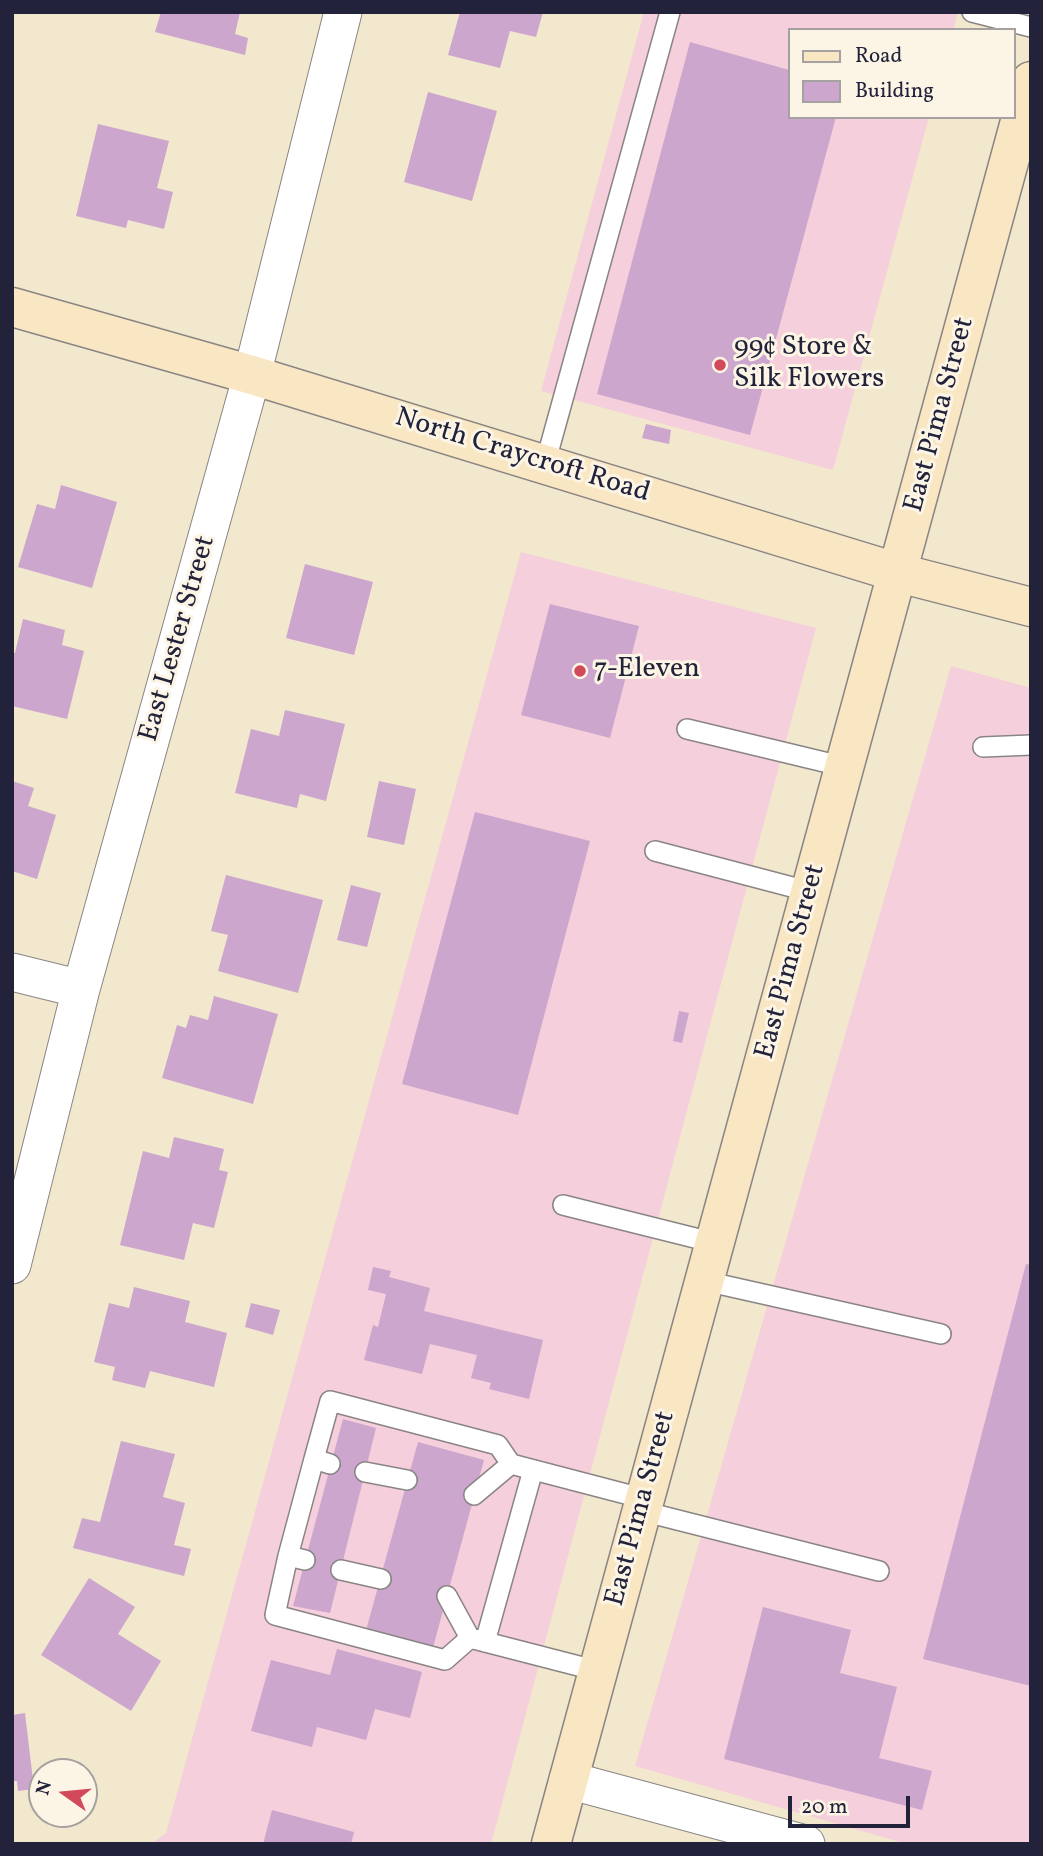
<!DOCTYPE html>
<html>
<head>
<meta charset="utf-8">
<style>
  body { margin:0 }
  #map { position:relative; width:1043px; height:1856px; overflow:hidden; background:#f2e8cd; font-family:Vollkorn,serif }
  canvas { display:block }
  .frame { position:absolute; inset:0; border:14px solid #22223b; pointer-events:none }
  .legend { position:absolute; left:788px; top:28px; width:228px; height:91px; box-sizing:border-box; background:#fcf5e5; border:2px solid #a5a1a1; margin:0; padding:9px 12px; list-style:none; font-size:21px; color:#22223b }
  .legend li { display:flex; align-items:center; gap:14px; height:35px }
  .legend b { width:35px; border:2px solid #a5a1a1 }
  .north { position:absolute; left:28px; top:1758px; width:70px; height:70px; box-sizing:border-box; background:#fcf5e5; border:2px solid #a5a1a1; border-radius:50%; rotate:285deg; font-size:19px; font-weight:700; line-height:28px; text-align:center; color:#22223b }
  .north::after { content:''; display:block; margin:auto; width:24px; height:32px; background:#d1495b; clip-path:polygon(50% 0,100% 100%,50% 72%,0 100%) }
  .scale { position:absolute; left:788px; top:1796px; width:122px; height:32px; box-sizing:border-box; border:4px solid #22223b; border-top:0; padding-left:9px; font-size:21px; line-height:24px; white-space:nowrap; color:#22223b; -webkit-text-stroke:5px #fcf5e5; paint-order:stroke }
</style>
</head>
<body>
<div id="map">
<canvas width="1043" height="1856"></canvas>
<div class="frame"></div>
<ul class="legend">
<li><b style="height:9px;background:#f9e7c3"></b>Road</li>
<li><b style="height:19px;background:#cca6cd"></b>Building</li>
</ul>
<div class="north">N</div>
<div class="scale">20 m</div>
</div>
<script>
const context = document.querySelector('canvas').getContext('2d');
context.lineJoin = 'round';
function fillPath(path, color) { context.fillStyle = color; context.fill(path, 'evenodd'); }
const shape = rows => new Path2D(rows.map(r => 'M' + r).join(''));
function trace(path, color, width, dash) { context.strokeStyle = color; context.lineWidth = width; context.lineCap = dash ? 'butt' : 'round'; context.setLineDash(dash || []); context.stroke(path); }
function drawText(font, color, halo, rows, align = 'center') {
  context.font = font + ' Vollkorn,serif'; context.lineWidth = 6; context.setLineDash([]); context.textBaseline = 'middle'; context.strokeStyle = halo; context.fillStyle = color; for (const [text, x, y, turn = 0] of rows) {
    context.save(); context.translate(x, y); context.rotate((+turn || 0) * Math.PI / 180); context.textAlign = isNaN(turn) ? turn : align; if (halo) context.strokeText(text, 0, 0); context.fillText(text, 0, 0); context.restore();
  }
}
fillPath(shape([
  [644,12,958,12,953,30,789,30,789,117,929,117,833,470,541,391],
  [521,552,816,628,491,1844,151,1844,166,1833],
  [951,666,1031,688,1031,1844,907,1844,635,1766]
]), '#f5cfdb');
fillPath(shape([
  [161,12,240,12,235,34,248,38,245,55,155,32],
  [460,12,543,12,536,37,510,31,500,68,448,55],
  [690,42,789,70,789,117,836,117,750,435,597,394],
  [428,92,497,111,472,201,404,182],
  [98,124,169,141,157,188,173,192,164,229,128,220,126,228,76,216],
  [646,424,671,430,669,444,642,438],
  [61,485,117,502,92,588,18,567,37,504,55,509],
  [305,564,373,582,354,655,286,638],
  [550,604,639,626,610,738,521,715],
  [23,619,65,630,62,645,84,651,67,719,12,706,12,652,15,653],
  [285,710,345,724,326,801,300,794,297,808,235,793,251,729,279,736],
  [12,781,34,788,28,806,56,815,37,879,12,871],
  [379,781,416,789,404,845,367,837],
  [475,812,590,841,518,1115,402,1084],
  [226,875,323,900,298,993,218,971,228,935,211,931],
  [351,885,381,893,367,947,337,940],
  [214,996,278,1014,253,1104,162,1078,177,1025,186,1028,190,1015,208,1020],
  [679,1011,689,1013,682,1043,673,1041],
  [174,1137,224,1149,219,1170,228,1172,214,1228,193,1223,184,1260,120,1245,143,1151,169,1158],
  [1026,1264,1031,1265,1031,1686,923,1659],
  [373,1267,391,1271,389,1277,430,1288,424,1311,543,1340,529,1399,489,1389,491,1383,471,1378,477,1355,430,1344,422,1374,364,1360,373,1325,378,1327,386,1294,368,1290],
  [134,1287,190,1301,185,1322,227,1333,214,1387,150,1371,145,1388,112,1380,115,1367,94,1362,109,1303,129,1308],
  [251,1303,280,1310,273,1335,245,1327],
  [343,1419,376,1428,330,1613,293,1606],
  [121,1441,175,1454,163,1497,185,1503,174,1545,191,1549,184,1576,73,1548,82,1518,100,1522],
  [418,1442,484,1460,432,1651,365,1634],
  [89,1578,135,1607,118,1634,161,1661,131,1711,41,1655],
  [763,1607,851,1630,840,1673,897,1687,879,1758,932,1771,922,1810,724,1759],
  [337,1649,422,1672,410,1718,375,1709,366,1740,317,1727,312,1747,251,1731,271,1660,330,1675],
  [25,1713,34,1789,18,1791,17,1781,12,1781,12,1715],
  [272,1810,354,1832,351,1844,263,1844]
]), '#cca6cd');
const lane = shape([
  [972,12,1031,27],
  [545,464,670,12],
  [687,729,845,767],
  [983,747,1031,745],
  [655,851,811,892],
  [563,1205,715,1243],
  [705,1281,941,1334],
  [330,1464,314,1459,330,1401,498,1445,511,1464,645,1499],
  [365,1472,407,1480],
  [474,1495,511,1464],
  [642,1511,879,1571],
  [288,1556,314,1459],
  [305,1560,288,1556,275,1615,445,1660,470,1638],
  [341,1570,381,1579],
  [447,1596,470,1638,598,1671],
  [485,1642,533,1470]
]);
const street = shape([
  [12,972,81,989],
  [12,1265,81,989,252,375,343,12],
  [568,1780,806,1844]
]);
const secondary = shape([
  [12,307,252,375,899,573,1031,607],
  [551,1844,1031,81]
]);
trace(lane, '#8a8584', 22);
trace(street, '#8a8584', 39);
trace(secondary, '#8a8584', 41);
trace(lane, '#fff', 19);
trace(street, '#fff', 37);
trace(secondary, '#f9e7c3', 38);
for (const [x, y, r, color] of [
  [720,365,7,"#d1495b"],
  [580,671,7,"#d1495b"]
]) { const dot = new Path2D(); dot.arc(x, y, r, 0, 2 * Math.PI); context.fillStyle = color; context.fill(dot); trace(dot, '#fcf5e5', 2.5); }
drawText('28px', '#22223b', '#fcf5e5', [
  ["99¢ Store &",734,349],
  ["Silk Flowers",734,381],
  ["7-Eleven",594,671]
], 'left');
drawText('28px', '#22223b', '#fcf5e5', [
  ["East Pima Street",941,415,-75],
  ["North Craycroft Road",522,457,17],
  ["East Lester Street",179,639,-74],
  ["East Pima Street",792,962,-75],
  ["East Pima Street",642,1509,-75]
]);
</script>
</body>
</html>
